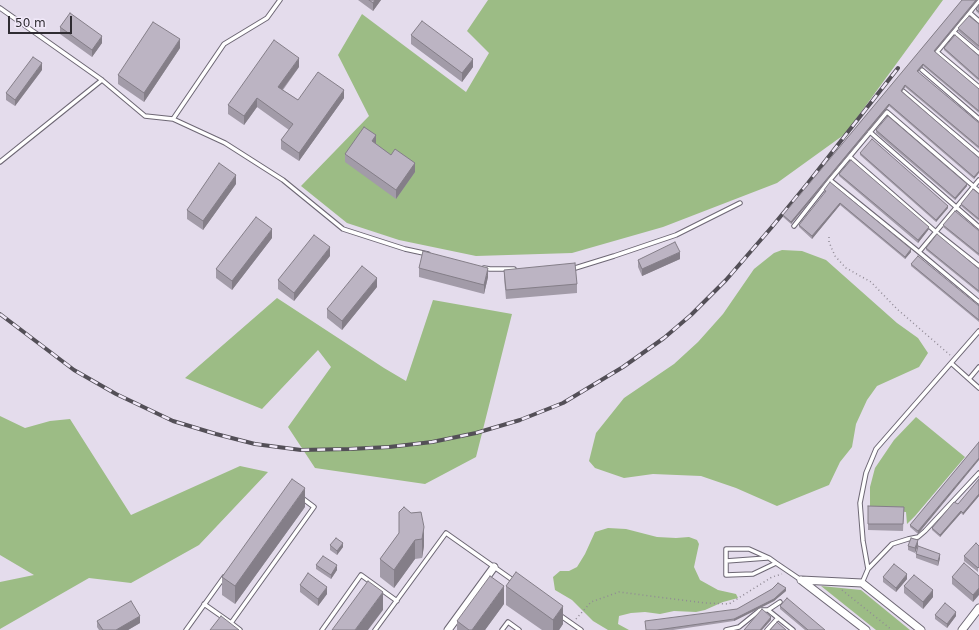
<!DOCTYPE html>
<html>
<head>
<meta charset="utf-8">
<style>
  body { margin:0 }
  #map { position:relative; width:979px; height:630px; overflow:hidden; background:#e4dcec; font-family:"DejaVu Sans",sans-serif }
  canvas { display:block }
  .scale { position:absolute; left:8px; top:16px; width:64px; height:18px; box-sizing:border-box; border:2px solid #2f2c32; border-top:0; padding-left:5px; font-size:12px; line-height:14px; white-space:nowrap; color:#2f2c32; -webkit-text-stroke:3px #f1e9f9; paint-order:stroke }
</style>
</head>
<body>
<div id="map">
<canvas width="979" height="630"></canvas>
<div class="scale">50 m</div>
</div>
<script>
const context = document.querySelector('canvas').getContext('2d');
context.lineJoin = 'round';
function fillPath(path, color) { context.fillStyle = color; context.fill(path, 'evenodd'); }
const shape = rows => new Path2D(rows.map(r => 'M' + r).join(''));
function trace(path, color, width, dash) { context.strokeStyle = color; context.lineWidth = width; context.lineCap = dash ? 'butt' : 'round'; context.setLineDash(dash || []); context.stroke(path); }
fillPath(shape([
  [488,0,943,0,845,134,777,183,663,227,572,253,476,256,399,240,347,223,301,186,369,116,338,55,362,14,466,92,489,53,467,31],
  [782,250,802,251,826,260,897,323,918,338,928,353,919,367,877,386,867,400,856,424,852,447,840,462,829,485,777,506,736,488,701,476,653,474,624,478,595,468,589,461,596,433,624,398,674,364,698,342,723,314,754,269,774,253],
  [277,298,384,368,406,381,433,300,512,314,476,457,425,484,315,468,288,427,331,367,318,350,262,409,185,378],
  [0,416,25,428,50,421,70,419,131,515,240,466,268,472,199,545,131,583,89,578,0,629,0,582,34,575,0,555],
  [916,417,965,457,915,516,907,524,906,512,870,510,870,487,875,468,894,440],
  [608,528,626,529,657,537,676,538,689,537,697,540,699,544,694,567,700,580,718,590,736,594,738,598,723,602,705,610,696,612,674,611,660,614,645,612,631,613,619,616,618,624,629,630,608,630,593,621,572,600,555,590,553,577,560,571,569,571,577,567,585,554,595,532],
  [821,586,861,590,910,630,876,630]
]), '#9cbc85');
const service = shape([
  [979,1,937,52,979,87],
  [0,8,102,80,145,116,173,119,225,143,283,180,343,229,405,249,428,254],
  [970,13,979,21],
  [954,32,979,53],
  [922,70,979,119],
  [903,91,979,155],
  [173,119,224,44,267,18,280,0],
  [870,132,979,227],
  [850,157,936,232,979,266],
  [0,162,102,80],
  [830,180,919,252,979,302],
  [794,226,830,180,887,112,979,191],
  [919,252,979,180],
  [484,268,490,269,514,269],
  [572,269,614,256,676,235,740,203],
  [951,363,979,388],
  [969,379,979,367],
  [726,561,767,558],
  [776,563,753,574,726,575,726,549,749,549,769,558,776,563,801,580],
  [868,569,892,544,908,539,918,537,925,531,979,473],
  [862,583,868,569,863,541,860,503,866,473,876,449,979,331],
  [204,604,231,623],
  [768,610,793,630],
  [561,616,581,630],
  [186,630,224,577],
  [240,630,231,623,314,507,302,498],
  [322,630,361,575,397,601],
  [375,630,446,533,514,581],
  [502,630,508,622,519,630],
  [726,630,739,627,760,610,768,610,780,602],
  [767,630,778,618]
]);
const minor = shape([
  [801,580,862,583,921,630],
  [801,580,866,630],
  [448,630,494,567],
  [962,630,979,608]
]);
trace(service, '#6d6774', 5.5);
trace(minor, '#6d6774', 9);
trace(shape([
  [829,237,829,242,835,256,846,268,871,282,897,309,950,355],
  [842,590,892,630],
  [576,619,591,602,619,592,705,603,729,604,772,577,782,574]
]), '#908a95', 1.5, [1, 3]);
trace(service, '#fff', 3.5);
trace(minor, '#fff', 7);
const rail = shape([
  [0,314,74,370,116,394,173,421,216,434,255,444,301,450,349,449,389,447,432,442,476,433,520,420,563,403,623,367,664,338,691,315,726,280,771,228,808,183,898,68]
]);
trace(rail, '#534f57', 4);
trace(rail, '#f1e9f9', 2.5, [8]);
fillPath(shape([
  [358,0,381,0,373,11],
  [962,0,978,0,935,52,979,89,979,113,923,66,918,72,979,123,979,149,905,87,902,91,979,158,974,179,889,106,791,224,783,217,783,215],
  [979,5,979,14,976,11,976,9],
  [979,24,979,49,958,31,958,28],
  [60,27,102,43,92,57,60,34],
  [411,35,473,67,462,82,411,44],
  [180,48,144,102,118,84,118,75],
  [944,48,979,56,979,81,944,50],
  [299,67,283,90,298,100,344,98,299,161,281,149,281,140,289,130,257,107,244,125,228,114,228,105],
  [42,70,15,106,6,100,6,93],
  [876,130,967,186,955,200,876,133],
  [376,144,415,172,396,199,345,162,345,154],
  [860,153,948,208,936,222,860,155],
  [839,174,929,229,918,243,839,176],
  [236,184,203,230,187,219,187,210],
  [824,190,911,252,905,259,840,205,812,239,799,227,799,225,825,193,824,192],
  [979,194,979,221,961,206,961,204],
  [943,225,979,231,979,256,943,227],
  [272,238,232,290,216,278,216,269],
  [926,248,979,269,979,293,926,250],
  [330,256,294,301,278,289,278,280],
  [680,259,642,276,638,267,638,260],
  [911,264,979,306,979,322,911,266],
  [419,268,488,277,484,294,419,277],
  [504,270,577,284,577,293,506,299,504,278],
  [377,287,342,330,327,318,327,309],
  [979,442,918,534,910,527,910,525],
  [979,479,979,496,963,515,961,513,940,537,932,530,932,528,958,504],
  [868,506,904,507,903,531,868,530],
  [305,507,235,604,222,595,222,577],
  [399,512,411,513,421,512,424,546,422,558,415,559,394,588,380,577,380,559,399,533],
  [330,545,343,547,337,555,330,550],
  [918,545,915,553,908,550,908,546],
  [979,546,978,572,964,561,964,556],
  [916,554,940,558,938,566,916,558],
  [316,565,337,570,331,579,316,569],
  [979,576,973,602,952,584,952,577],
  [883,577,907,579,896,592,883,582],
  [300,585,327,594,318,606,300,592],
  [506,586,563,624,559,630,542,630,506,605],
  [904,586,933,597,923,609,904,593],
  [786,591,774,601,734,621,673,630,646,630,737,609],
  [504,604,485,630,457,630,457,621],
  [780,606,825,630,805,630,780,609],
  [935,615,956,616,947,628,935,619],
  [97,621,140,623,128,630,99,630,97,627]
]), '#a29ba8');
fillPath(shape([
  [375,0,381,0,373,11,373,3],
  [976,0,978,0,934,53,934,51],
  [102,36,102,43,92,57,92,50],
  [180,39,180,48,144,102,144,93],
  [299,58,299,67,278,95,278,87],
  [473,59,473,67,462,82,462,73],
  [42,63,42,70,15,106,15,100],
  [923,64,923,66,917,73,917,71],
  [905,85,905,87,901,93,901,91],
  [344,90,344,98,299,161,299,153],
  [257,98,257,107,244,125,244,116],
  [889,104,889,106,791,224,791,222],
  [376,135,376,144,372,141],
  [415,163,415,172,396,199,396,190],
  [979,171,979,173,974,179,974,177],
  [236,175,236,184,203,230,203,221],
  [967,184,967,186,955,200,955,198],
  [840,203,840,205,812,239,812,236],
  [948,206,948,208,936,222,936,220],
  [929,227,929,229,918,243,918,240],
  [272,229,272,238,232,290,232,281],
  [330,247,330,256,294,301,294,293],
  [911,249,911,252,905,259,905,257],
  [680,252,680,259,642,276,642,269],
  [488,268,488,277,484,294,484,285],
  [377,278,377,287,342,330,342,321],
  [979,458,979,460,918,534,918,531],
  [305,488,305,507,235,604,235,586],
  [979,494,979,496,963,515,963,513],
  [961,511,961,513,940,537,940,535],
  [424,527,424,546,422,558,422,539],
  [415,540,415,559,394,588,394,570],
  [918,540,918,545,915,553,915,548],
  [343,543,343,547,337,555,337,551],
  [940,554,940,558,938,566,938,561],
  [337,565,337,570,331,579,331,575],
  [907,574,907,579,896,592,896,588],
  [504,586,504,604,485,630,472,630],
  [327,587,327,594,318,606,318,599],
  [786,588,786,591,774,601,734,621,734,619],
  [979,588,979,595,973,602,973,595],
  [933,590,933,597,923,609,923,602],
  [383,592,383,610,368,630,355,630],
  [563,606,563,624,559,630,553,630,553,620],
  [956,612,956,616,947,628,947,624],
  [140,616,140,623,128,630,116,630],
  [771,617,771,620,762,630,760,630]
]), '#847e88');
const building = shape([
  [369,0,375,0,373,3,369,0],
  [962,0,976,0,934,51,979,89,979,111,923,64,917,71,979,123,979,147,905,85,901,91,979,158,979,171,974,177,889,104,791,222,783,215,962,0],
  [979,5,979,12,976,9,979,5],
  [70,13,102,36,92,50,60,27,70,13],
  [969,16,979,24,979,46,958,28,969,16],
  [422,21,473,59,462,73,411,35,422,21],
  [153,22,180,39,144,93,118,75,153,22],
  [955,35,979,56,979,79,944,48,955,35],
  [274,40,299,58,278,87,298,100,318,72,344,90,299,153,281,140,293,124,257,98,244,116,228,105,274,40],
  [33,57,42,63,15,100,6,93,33,57],
  [888,116,967,184,955,198,876,130,888,116],
  [364,127,376,135,372,141,391,155,395,149,415,163,396,190,345,154,364,127],
  [872,139,948,206,936,220,860,153,872,139],
  [851,160,929,227,918,240,839,174,851,160],
  [219,163,236,175,203,221,187,210,219,163],
  [830,182,911,249,905,257,840,203,812,236,799,225,826,191,824,190,830,182],
  [973,189,979,194,979,219,961,204,973,189],
  [955,211,979,231,979,254,943,225,955,211],
  [256,217,272,229,232,281,216,269,256,217],
  [937,234,979,269,979,291,926,248,937,234],
  [314,235,330,247,294,293,278,280,314,235],
  [675,242,680,252,642,269,638,260,675,242],
  [423,251,488,268,484,285,419,268,423,251],
  [918,256,979,306,979,320,911,264,918,256],
  [575,263,577,284,506,290,504,270,575,263],
  [362,266,377,278,342,321,327,309,362,266],
  [979,442,979,458,918,531,910,525,979,442],
  [292,479,305,488,235,586,222,577,292,479],
  [979,479,979,494,963,513,961,511,940,535,932,528,954,502,958,504,979,479],
  [868,506,904,507,903,524,868,524,868,506],
  [404,507,411,513,421,512,424,527,422,539,415,540,394,570,380,559,399,533,399,512,404,507],
  [336,538,343,543,337,551,330,545,336,538],
  [911,538,918,540,915,548,908,546,911,538],
  [976,543,979,546,979,567,978,568,964,556,976,543],
  [918,546,940,554,938,561,916,554,918,546],
  [323,556,337,565,331,575,316,565,323,556],
  [964,563,979,576,979,588,973,595,952,577,964,563],
  [894,564,907,574,896,588,883,577,894,564],
  [516,572,563,606,553,620,506,586,516,572],
  [308,573,327,587,318,599,300,585,308,573],
  [914,575,933,590,923,602,904,586,914,575],
  [490,576,504,586,472,630,469,630,457,621,490,576],
  [368,581,383,592,355,630,332,630,368,581],
  [778,583,786,588,774,599,734,619,657,630,646,630,645,621,737,609,772,589,778,583],
  [787,598,825,630,808,630,780,606,787,598],
  [131,601,140,616,116,630,103,630,97,621,131,601],
  [945,603,956,612,947,624,935,615,945,603],
  [762,609,771,617,760,630,744,630,762,609],
  [221,616,239,630,210,630,221,616],
  [777,622,786,630,770,630,777,622]
]);
fillPath(building, '#bcb4c3');
trace(building, '#847e88', 1);
</script>
</body>
</html>
